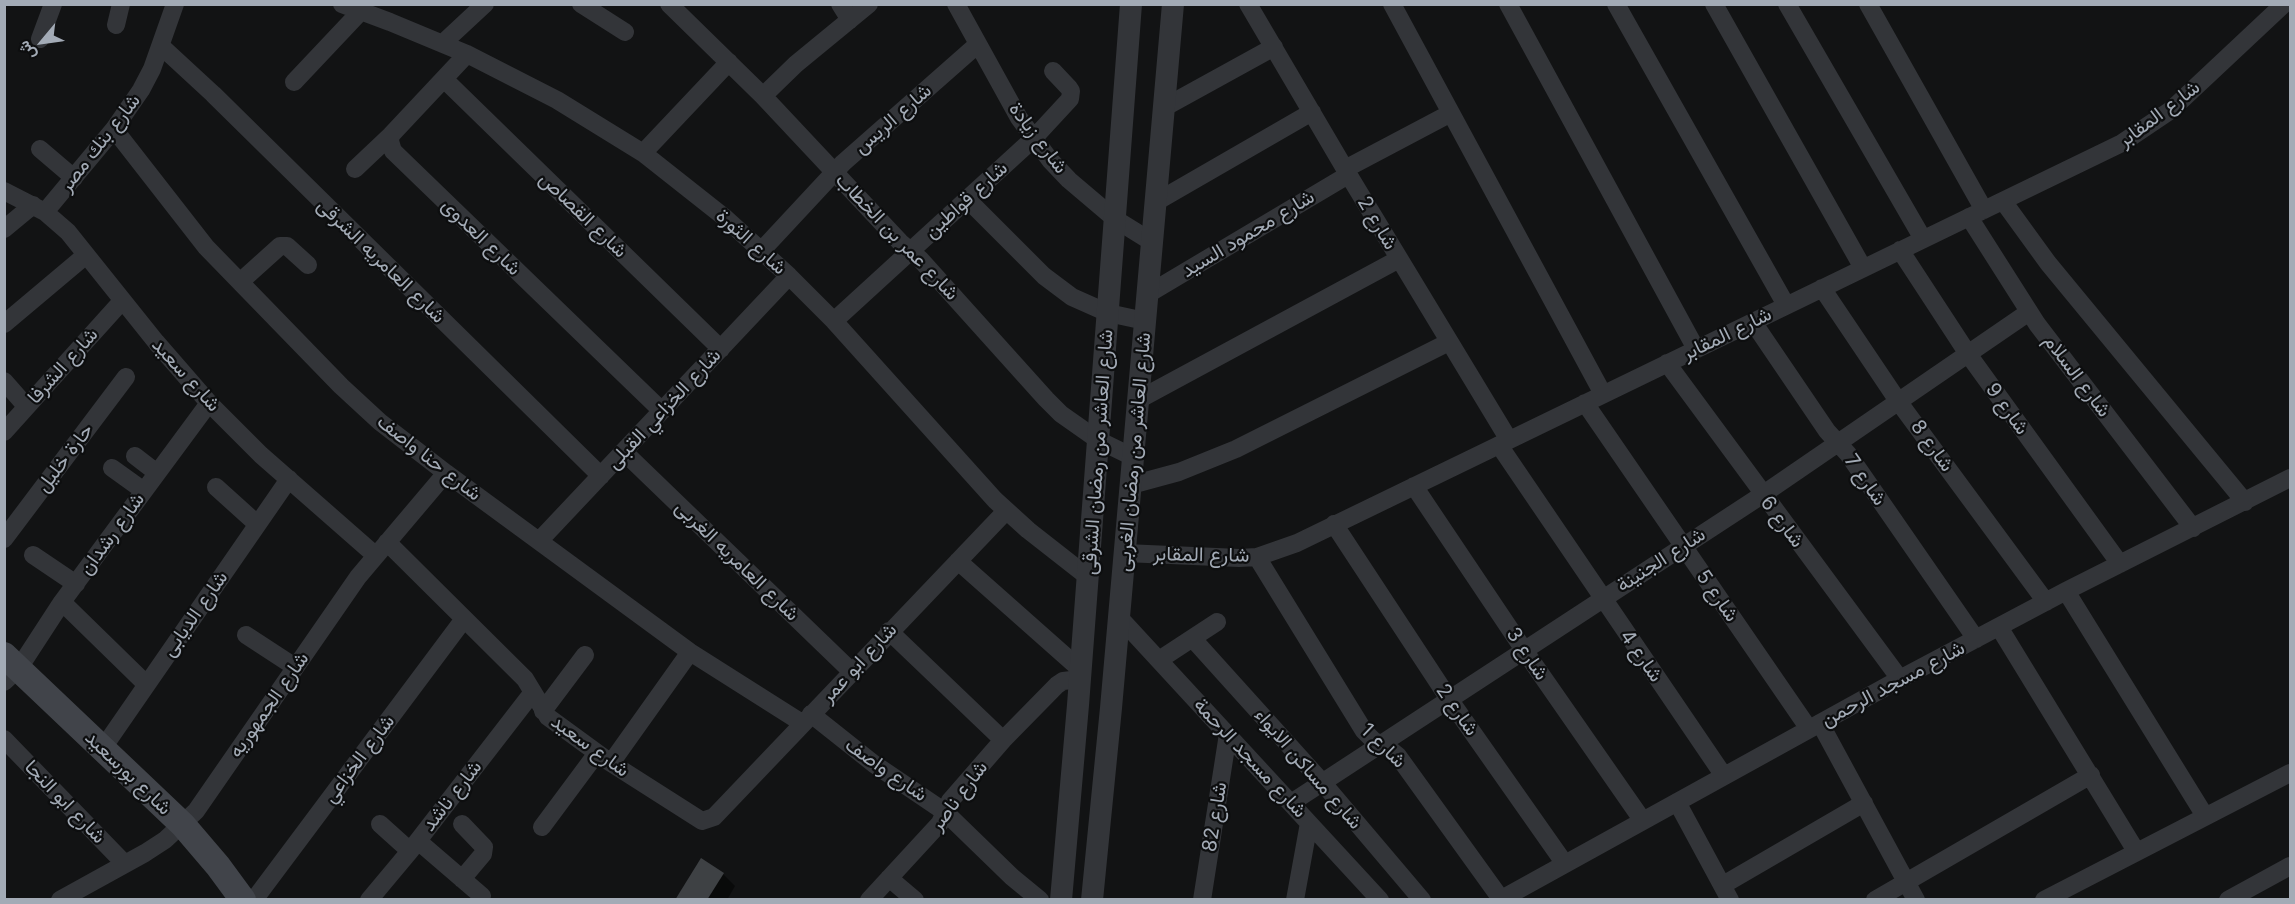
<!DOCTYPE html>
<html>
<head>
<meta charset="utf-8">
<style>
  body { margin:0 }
  #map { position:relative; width:2295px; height:904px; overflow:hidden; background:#121314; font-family:Inter,Vazirmatn,sans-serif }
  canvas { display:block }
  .frame { position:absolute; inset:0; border:6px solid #a3abb6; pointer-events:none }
  .north { position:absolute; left:12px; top:12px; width:60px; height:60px; -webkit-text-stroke:4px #0d0e0f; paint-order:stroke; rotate:241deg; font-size:16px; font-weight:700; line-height:24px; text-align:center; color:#a3abb6 }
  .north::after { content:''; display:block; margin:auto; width:21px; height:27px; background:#a3abb6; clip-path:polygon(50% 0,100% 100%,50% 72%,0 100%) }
</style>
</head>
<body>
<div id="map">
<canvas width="2295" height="904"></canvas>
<div class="frame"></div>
<div class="north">ش</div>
</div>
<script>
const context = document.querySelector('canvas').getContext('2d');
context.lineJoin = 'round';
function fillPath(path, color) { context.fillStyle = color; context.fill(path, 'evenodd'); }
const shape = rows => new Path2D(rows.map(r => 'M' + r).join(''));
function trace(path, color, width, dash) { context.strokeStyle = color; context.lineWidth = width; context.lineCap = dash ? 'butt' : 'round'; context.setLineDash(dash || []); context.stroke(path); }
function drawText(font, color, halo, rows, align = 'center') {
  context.font = font + ' Inter,Vazirmatn,sans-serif'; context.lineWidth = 4.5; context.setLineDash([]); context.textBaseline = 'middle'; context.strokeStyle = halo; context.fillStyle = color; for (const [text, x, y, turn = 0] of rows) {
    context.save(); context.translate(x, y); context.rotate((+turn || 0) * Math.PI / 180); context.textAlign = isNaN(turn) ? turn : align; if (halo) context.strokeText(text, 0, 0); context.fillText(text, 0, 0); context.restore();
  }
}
fillPath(shape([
  [723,874,735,886,727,900,677,900]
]), '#0007');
fillPath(shape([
  [701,858,724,873,707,900,675,900]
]), '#3e4144');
trace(shape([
  [342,4,390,22,467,54,557,100,643,153,724,217,789,276,834,321,995,500,1028,530,1088,577],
  [581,4,625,32],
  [669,4,763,96,900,242,920,259,1046,399,1061,414,1098,440,1133,457],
  [840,4,850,20],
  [956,4,1019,118,1050,160,1069,180,1115,219,1152,242],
  [1248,4,1345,169,1509,440],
  [1392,4,1603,394],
  [1508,4,1696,349],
  [1616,4,1786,305],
  [1714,4,1863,268],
  [1787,4,1923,239],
  [1868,4,1984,210],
  [116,25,121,4],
  [40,39,53,4],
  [443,43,485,4],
  [161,46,213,94,601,476],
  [467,54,391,135,390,141,393,151,662,411],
  [445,80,721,349],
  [294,82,361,11],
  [763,96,796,64,869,4],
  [1165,107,1274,47],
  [114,129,206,247,341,386,380,422,446,473,690,652,802,723],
  [40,149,74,178],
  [643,153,729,62],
  [355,169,391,135],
  [1345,169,1451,113],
  [4,191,45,212,68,232,156,342,209,403,261,455,375,555],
  [967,199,1044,276,1072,297,1108,313,1145,321],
  [2003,201,2048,263,2245,502],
  [1156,202,1312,112],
  [45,212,114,129,141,90,152,69,175,4],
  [1969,217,2037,324,2193,528],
  [4,229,33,205],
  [762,250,843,163,978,44],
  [1900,250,1968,354,2120,564],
  [240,282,280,246,287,246,308,265],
  [1822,288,1898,401,2046,602],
  [1148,294,1348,175],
  [834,321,1033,139,1070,99,1071,91,1069,88,1053,71],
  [1753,322,1827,431,1848,454,1976,639],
  [4,324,86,255],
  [1667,363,1900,679],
  [4,381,26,406],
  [1138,400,1399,259],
  [1585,403,1809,729],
  [4,432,122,301],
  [1499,445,1724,776],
  [624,452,851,671],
  [135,456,157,473],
  [112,468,144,491],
  [1131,485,1179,472,1236,449,1449,342],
  [1414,486,1524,650,1643,821],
  [216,487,257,524],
  [1334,524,1449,699,1565,864],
  [4,539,126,377],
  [539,541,789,276],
  [387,542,525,679,548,717,611,763,702,821,714,817,1006,511],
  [1125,553,1239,558,1257,557,1297,543,2122,143,2171,110,2284,4],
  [33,555,76,584],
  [1257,557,1364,731,1374,741,1387,747,1398,756,1501,899],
  [958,561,1081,670],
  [2066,591,2205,816],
  [62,602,146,684],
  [1119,617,1380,900],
  [1999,627,2136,851],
  [889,631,1003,740],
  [246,635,295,667],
  [1193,639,1322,782,1422,900],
  [1159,660,1217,622],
  [4,682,19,668,62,602,209,403],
  [543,711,585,655],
  [811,714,874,764,945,812,1012,877,1040,900],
  [1820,723,1916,900],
  [4,739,125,864],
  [103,748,289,479],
  [611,763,690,652],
  [1677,802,1730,900],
  [1291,803,1762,495,2029,312],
  [380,824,410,851],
  [542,827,597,753],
  [418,841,482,896],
  [889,878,915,900],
  [462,879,483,854,484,847,462,824],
  [1723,885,1864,803],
  [60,900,145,853,165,840,196,811,358,577,446,473],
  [254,900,464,619],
  [369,900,410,851,533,692],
  [869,900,940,823,950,801,1003,740,1057,685,1063,681,1080,679],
  [1202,900,1228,734],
  [1295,900,1309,823],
  [1500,900,1900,679,2066,591,2290,478],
  [1875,900,2091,775],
  [2044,900,2290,773],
  [2228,900,2290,866]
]), '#333539', 18);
trace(shape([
  [1061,900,1078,705,1131,4],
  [1092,900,1111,708,1173,4]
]), '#333539', 22);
trace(shape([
  [4,655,183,825,218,866,243,900]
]), '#41444a', 26);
drawText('20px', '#a3abb6', '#0d0e0f', [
  ["شارع المقابر",2159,114,-37],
  ["شارع الريس",893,119,-41],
  ["شارع زيادة",1038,138,53],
  ["شارع بنك مصر",100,143,-52],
  ["شارع قواطين",966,200,-42],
  ["شارع القصاص",583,215,44],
  ["شارع 2",1377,223,59],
  ["شارع محمود السيد",1248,234,-31],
  ["شارع العدوى",481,237,44],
  ["شارع عمر بن الخطاب",897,237,46],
  ["شارع الثورة",751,242,42],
  ["شارع العامريه الشرقى",381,261,44],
  ["شارع المقابر",1727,334,-26],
  ["شارع الشرفا",63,366,-48],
  ["شارع سعيد",186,375,48],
  ["شارع السلام",2077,376,53],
  ["شارع الخزاعي القبلى",664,409,-47],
  ["شارع 9",2007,409,54],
  ["شارع 8",1932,446,54],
  ["شارع العاشر من رمضان الشرقى",1098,452,-86],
  ["شارع العاشر من رمضان الغربى",1134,452,-85],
  ["حارة خليل",65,458,-53],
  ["شارع حنا واصف",429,458,38],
  ["شارع 7",1865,480,55],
  ["شارع 6",1782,522,53],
  ["شارع رشدان",112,534,-54],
  ["شارع المقابر",1201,555,1],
  ["شارع الجنينة",1661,560,-33],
  ["شارع العامريه الغربى",737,561,44],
  ["شارع 5",1717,596,55],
  ["شارع الديابى",195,614,-55],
  ["شارع 3",1527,654,56],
  ["شارع 4",1641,656,55],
  ["شارع ابو عمر",859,663,-47],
  ["شارع مسجد الرحمن",1893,684,-28],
  ["شارع الجمهوريه",269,705,-55],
  ["شارع 2",1457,710,55],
  ["شارع سعيد",590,746,36],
  ["شارع 1",1383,746,44],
  ["شارع مسجد الرحمة",1250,758,47],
  ["شارع الخزاعي",359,759,-53],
  ["شارع مساكن الايواء",1308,769,49],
  ["شارع واصف",886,770,35],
  ["شارع بورسعيد",128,773,44],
  ["شارع ناشد",452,796,-52],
  ["شارع ناصر",959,796,-53],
  ["شارع ابو النجا",65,802,46],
  ["شارع 82",1215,817,-81]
]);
</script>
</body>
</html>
